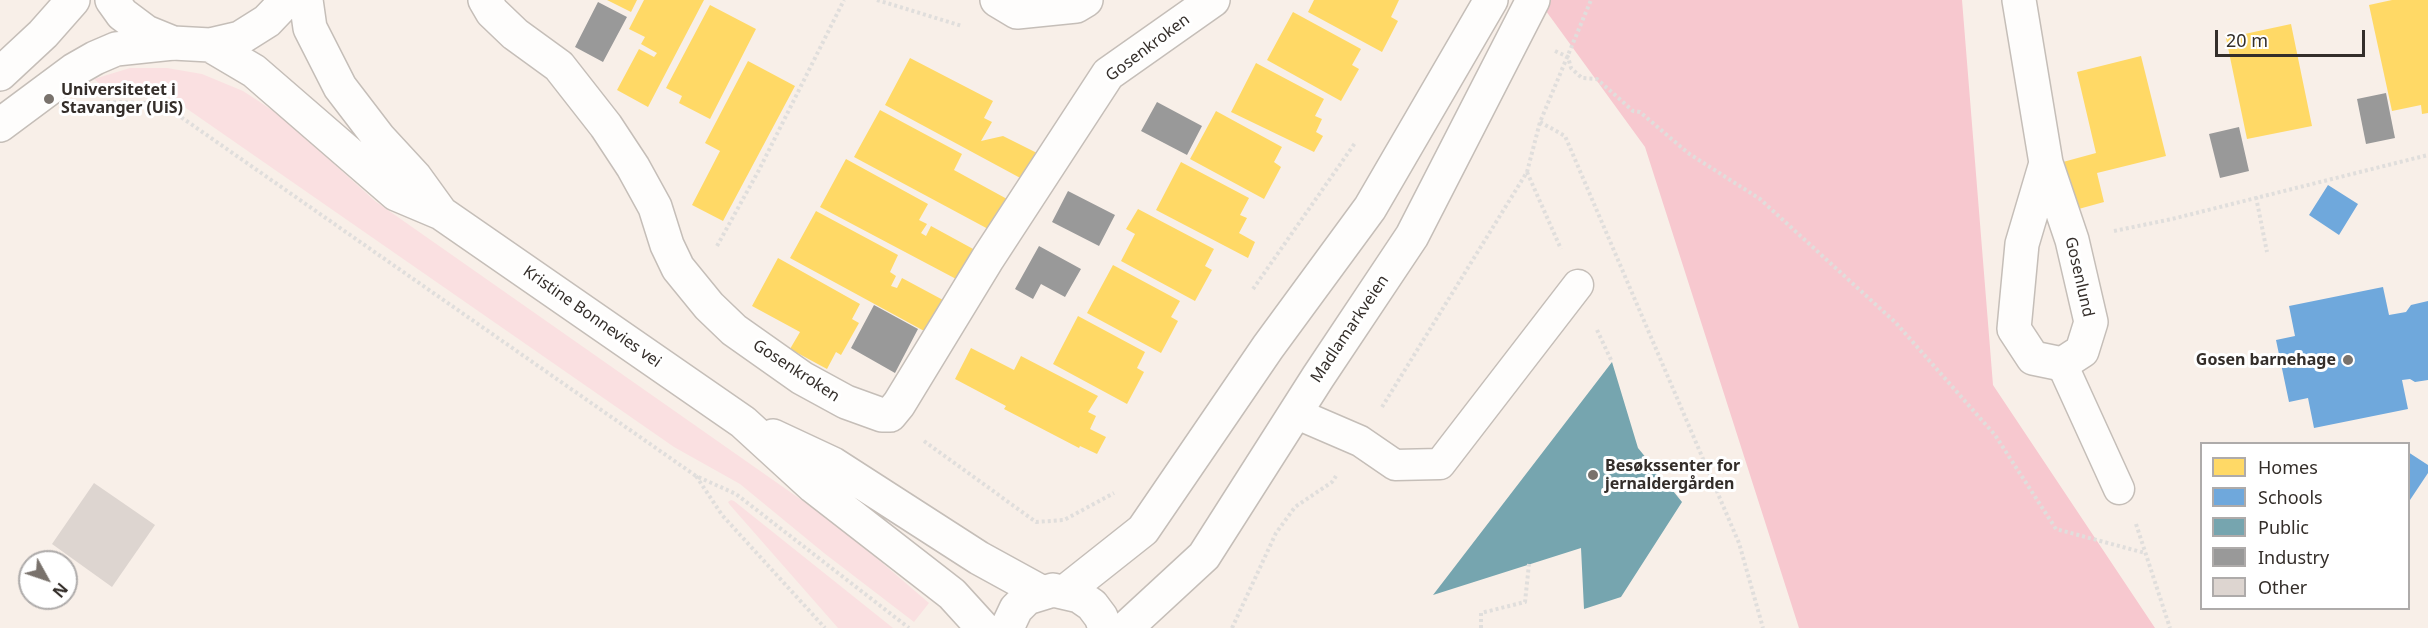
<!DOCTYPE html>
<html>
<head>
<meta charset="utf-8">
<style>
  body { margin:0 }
  #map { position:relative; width:2428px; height:628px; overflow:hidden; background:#f8efe8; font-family:"Noto Sans",sans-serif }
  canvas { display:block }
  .legend { position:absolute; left:2200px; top:442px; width:210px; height:168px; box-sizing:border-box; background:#fff; border:2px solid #aeabaa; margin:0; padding:8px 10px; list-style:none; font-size:18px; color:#342e2a }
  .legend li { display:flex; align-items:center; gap:12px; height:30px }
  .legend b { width:30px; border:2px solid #aeabaa }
  .north { position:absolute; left:18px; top:550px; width:60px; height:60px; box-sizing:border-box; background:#fff; border:2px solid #aeabaa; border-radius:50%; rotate:130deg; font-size:16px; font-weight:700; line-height:24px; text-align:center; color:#342e2a }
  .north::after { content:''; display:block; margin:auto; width:21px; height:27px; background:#79726c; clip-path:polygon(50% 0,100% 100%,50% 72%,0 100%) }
  .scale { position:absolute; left:2215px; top:30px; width:150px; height:27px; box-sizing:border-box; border:3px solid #342e2a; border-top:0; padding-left:8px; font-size:18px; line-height:21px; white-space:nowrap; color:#342e2a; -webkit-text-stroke:4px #fff; paint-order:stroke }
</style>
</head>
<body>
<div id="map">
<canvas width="2428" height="628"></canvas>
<ul class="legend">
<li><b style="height:16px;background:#ffd966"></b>Homes</li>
<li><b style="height:16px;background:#6fa8dc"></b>Schools</li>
<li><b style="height:16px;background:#76a5af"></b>Public</li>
<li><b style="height:16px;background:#999"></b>Industry</li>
<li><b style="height:16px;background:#ddd5d0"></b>Other</li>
</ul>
<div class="north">N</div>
<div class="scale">20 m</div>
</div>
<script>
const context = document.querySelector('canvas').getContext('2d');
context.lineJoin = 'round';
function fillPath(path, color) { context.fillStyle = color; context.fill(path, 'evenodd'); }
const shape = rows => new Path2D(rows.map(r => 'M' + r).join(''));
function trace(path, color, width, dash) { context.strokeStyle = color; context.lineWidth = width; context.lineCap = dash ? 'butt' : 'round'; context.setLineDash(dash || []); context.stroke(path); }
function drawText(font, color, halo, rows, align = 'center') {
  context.font = font + ' "Noto Sans",sans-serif'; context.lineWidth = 6; context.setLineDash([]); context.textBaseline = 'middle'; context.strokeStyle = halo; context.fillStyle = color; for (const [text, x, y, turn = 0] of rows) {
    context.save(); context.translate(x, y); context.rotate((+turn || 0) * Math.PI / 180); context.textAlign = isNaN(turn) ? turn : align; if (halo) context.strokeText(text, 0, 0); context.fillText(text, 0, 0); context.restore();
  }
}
fillPath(shape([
  [130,68,167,68,202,74,243,91,260,102,283,118,375,201,813,508,845,531,929,603,914,622,824,553,740,484,674,447,170,97,150,92,121,93,104,88,94,79],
  [731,500,734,501,893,628,838,628,730,505,728,502]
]), '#fae0e1');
fillPath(shape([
  [1538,0,1962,0,1993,385,2155,628,1799,628,1645,147]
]), '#f7c8cf');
fillPath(shape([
  [607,0,637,0,631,12],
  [644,0,704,0,648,107,617,90,639,49,654,57,657,53,641,44,645,37,629,29],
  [1314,0,1399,0,1391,17,1398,21,1382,52,1308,12],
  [2392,0,2428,0,2428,113,2422,114,2421,105,2392,111,2369,5],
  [710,5,756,29,710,119,679,103,682,96,666,88],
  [1293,12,1361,49,1352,65,1359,69,1341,101,1267,60],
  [2291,24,2312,126,2247,139,2226,38],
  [2141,56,2166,156,2097,173,2104,202,2075,210,2063,162,2096,153,2077,72],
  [910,58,993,101,984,118,992,122,981,141,1003,136,1039,154,1024,180,885,105],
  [748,61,795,86,723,221,692,205,720,151,705,143],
  [1256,63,1324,99,1315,116,1322,119,1316,132,1323,136,1314,152,1231,112],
  [880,110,962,154,954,170,1007,199,990,230,854,157],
  [1216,111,1282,147,1274,162,1281,167,1264,199,1190,159],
  [846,159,928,204,919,220,927,224,921,233,926,236,931,226,975,250,958,280,820,207],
  [1181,162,1249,198,1240,215,1247,218,1239,233,1255,242,1248,258,1156,210],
  [1138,209,1214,249,1205,266,1212,270,1195,301,1121,261,1135,234,1126,229],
  [816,211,898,255,890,272,896,276,891,286,897,288,902,278,943,300,926,332,790,258],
  [778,258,860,304,852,319,859,323,841,355,836,352,827,369,790,349,800,332,752,306],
  [1113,265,1180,301,1171,317,1178,321,1161,353,1087,313],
  [1078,316,1145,352,1137,368,1144,372,1127,404,1053,364],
  [971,348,1014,370,1021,356,1098,396,1088,412,1096,416,1090,429,1106,437,1097,454,1080,446,1079,448,1004,409,1006,406,955,379]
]), '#ffd966');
fillPath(shape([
  [2328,185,2358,204,2339,235,2309,215],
  [2383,287,2389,315,2406,312,2411,305,2428,301,2428,380,2415,382,2410,379,2402,380,2408,409,2314,428,2308,398,2289,402,2276,340,2295,336,2289,306],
  [2408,452,2428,465,2428,473,2408,503]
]), '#6fa8dc');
fillPath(shape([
  [1612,362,1638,448,1682,502,1621,597,1584,609,1581,548,1433,595]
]), '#76a5af');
fillPath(shape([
  [598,2,627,17,603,62,575,47],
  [2386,93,2395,138,2366,144,2357,99],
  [1157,102,1202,126,1187,155,1141,131],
  [2239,127,2249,171,2220,178,2209,134],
  [1068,191,1115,215,1099,246,1052,222],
  [1039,246,1081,269,1065,297,1041,284,1033,299,1015,289],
  [874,305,918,329,895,373,851,348]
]), '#999');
fillPath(shape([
  [94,483,155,525,112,587,52,544]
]), '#ddd5d0');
const service = shape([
  [2062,364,2119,489],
  [1295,413,1360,441,1395,465,1440,464,1578,285]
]);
const minor = shape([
  [485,0,492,12,515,34,559,66,606,126,633,167,655,207,667,245,678,268,709,306,734,330,802,378,846,402,882,415,890,415,899,404,988,258,1108,74,1213,0],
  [997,0,1017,12,1076,6,1086,0],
  [2019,0,2046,163,2072,240,2091,322,2082,351,2062,364,2033,358,2014,329,2022,244,2046,163],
  [0,74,43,34,73,0],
  [0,125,74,70,95,58,116,49,173,43]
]);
const secondary = shape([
  [112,0,122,14,146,32,173,43,210,45,240,38,267,21,287,0],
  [306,0,310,28,340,87,379,138,415,177,441,213],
  [210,45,254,71,396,194,441,213,743,422,813,486,952,594,983,628],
  [773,436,833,464,979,558,1041,592],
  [1066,591,1143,530,1268,347,1370,208,1491,0],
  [1007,628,1016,609,1027,598,1053,590,1079,596,1092,605,1101,617,1105,628],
  [1126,628,1204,556,1318,377,1412,236,1533,0]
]);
trace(service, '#c5beb8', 33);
trace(minor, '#c5beb8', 36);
trace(secondary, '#c5beb8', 36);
trace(shape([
  [877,0,962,26],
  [1555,51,1568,57,1571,68,1582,78,1597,79,1633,111,1640,112,1688,153,1760,199,1896,323,1995,435,2056,529,2145,553],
  [107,102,155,103,178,115,696,476,736,494,909,628],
  [1540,122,1565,136,1739,543,1763,628],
  [1527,172,1561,249],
  [2256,197,2267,252],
  [2114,231,2172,219,2428,155],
  [717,246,759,170,844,0],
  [1253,289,1355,143],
  [1597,330,1612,362],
  [1382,407,1527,172,1540,122,1591,0],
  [924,441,1036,522,1064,520,1114,493],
  [696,476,722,515,825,628],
  [2136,524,2170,628],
  [1232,628,1276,533,1295,507,1332,482,1336,476],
  [1481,628,1481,613,1525,602,1529,564]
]), '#e0dedc', 4, [3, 3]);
trace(service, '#fefdfc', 30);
trace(minor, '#fefdfc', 33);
trace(secondary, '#fefdfc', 33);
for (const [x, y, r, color] of [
  [49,99,6,"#79726c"],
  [2348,360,6,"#79726c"],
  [1593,475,6,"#79726c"]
]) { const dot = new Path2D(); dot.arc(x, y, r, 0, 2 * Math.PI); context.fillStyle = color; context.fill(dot); trace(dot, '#fff', 2); }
drawText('16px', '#342e2a', '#fff', [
  ["Gosenkroken",1148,48,-37],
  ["Gosenlund",2079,277,77],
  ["Kristine Bonnevies vei",592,317,35],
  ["Madlamarkveien",1350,329,-56],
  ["Gosenkroken",796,371,33]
]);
drawText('bold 16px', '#342e2a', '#fff', [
  ["Universitetet i",61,90],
  ["Stavanger (UiS)",61,108],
  ["Gosen barnehage",2336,360,"right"],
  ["Besøkssenter for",1605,466],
  ["jernaldergården",1605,484]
], 'left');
</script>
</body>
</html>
